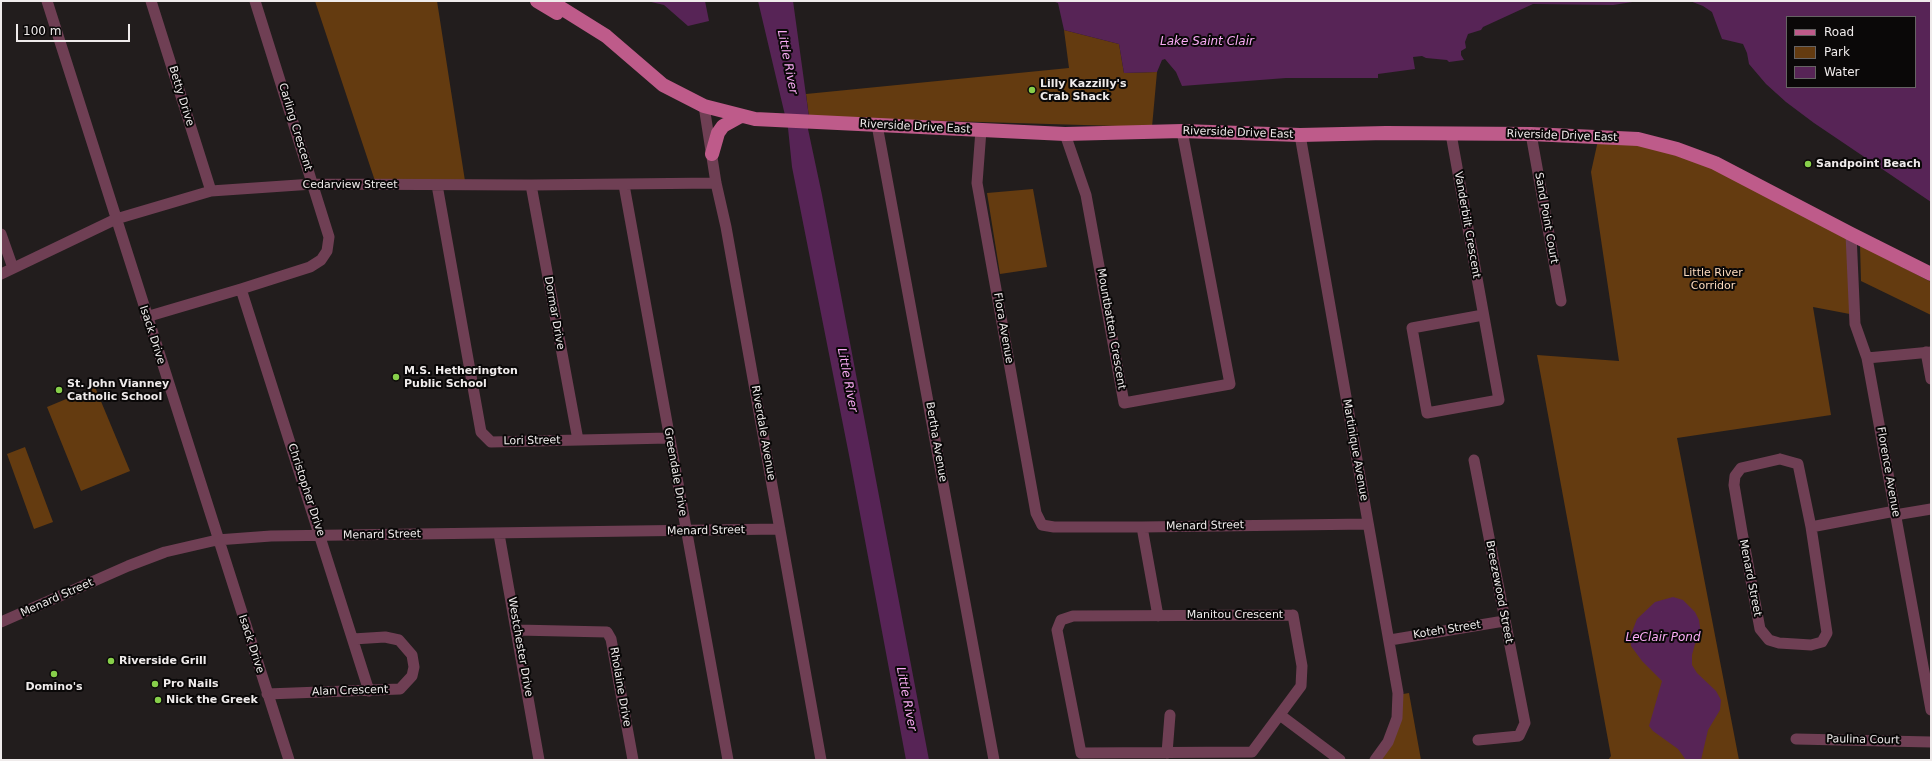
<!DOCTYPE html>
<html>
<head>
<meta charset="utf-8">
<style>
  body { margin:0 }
  #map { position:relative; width:1932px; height:761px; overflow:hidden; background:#221d1d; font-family:"DejaVu Sans",sans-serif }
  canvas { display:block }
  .frame { position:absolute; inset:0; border:2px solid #efebeb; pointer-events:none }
  .legend { position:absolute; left:1786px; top:16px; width:130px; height:72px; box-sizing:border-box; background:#0a0808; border:1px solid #666363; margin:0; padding:5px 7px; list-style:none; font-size:12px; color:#efebeb }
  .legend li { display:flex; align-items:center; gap:8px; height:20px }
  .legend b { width:20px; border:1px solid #666363 }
  .scale { position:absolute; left:16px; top:24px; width:114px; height:18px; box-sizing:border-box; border:2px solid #efebeb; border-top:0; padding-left:5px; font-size:12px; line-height:14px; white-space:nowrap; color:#efebeb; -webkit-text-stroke:3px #0a0808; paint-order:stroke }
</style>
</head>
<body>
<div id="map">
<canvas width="1932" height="761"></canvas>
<div class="frame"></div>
<ul class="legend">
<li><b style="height:5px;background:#be5b8a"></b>Road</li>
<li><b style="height:11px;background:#643b10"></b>Park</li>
<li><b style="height:11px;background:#572456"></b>Water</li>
</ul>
<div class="scale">100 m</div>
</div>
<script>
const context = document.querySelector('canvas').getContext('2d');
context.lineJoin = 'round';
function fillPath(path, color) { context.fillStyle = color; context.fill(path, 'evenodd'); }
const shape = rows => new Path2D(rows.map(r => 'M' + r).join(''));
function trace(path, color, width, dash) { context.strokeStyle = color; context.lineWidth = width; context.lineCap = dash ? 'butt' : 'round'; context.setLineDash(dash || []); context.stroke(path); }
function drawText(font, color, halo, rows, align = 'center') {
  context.font = font + ' "DejaVu Sans",sans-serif'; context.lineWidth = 4; context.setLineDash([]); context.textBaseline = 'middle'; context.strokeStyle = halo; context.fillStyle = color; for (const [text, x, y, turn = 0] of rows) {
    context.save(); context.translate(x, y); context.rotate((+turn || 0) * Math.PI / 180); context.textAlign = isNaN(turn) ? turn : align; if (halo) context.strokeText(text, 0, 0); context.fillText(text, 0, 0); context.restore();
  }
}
fillPath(shape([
  [315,1,437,1,465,181,376,184],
  [1064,30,1119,44,1124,73,1157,72,1152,127,809,117,806,94,1069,68],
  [1599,136,1658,143,1852,235,1855,315,1813,307,1831,415,1677,438,1739,760,1608,760,1611,756,1537,355,1619,361,1591,172],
  [1033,189,1047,267,1000,274,987,193],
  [1860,245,1931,282,1931,315,1861,281],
  [95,387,130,471,81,491,47,407],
  [25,447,53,522,34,529,7,454],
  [1409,693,1421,760,1381,760,1403,694]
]), '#643b10');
fillPath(shape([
  [647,1,705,1,709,21,688,26,664,5],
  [758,1,793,1,809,117,808,129,822,195,929,760,906,760,850,460,792,167,788,128],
  [1052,1,1639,1,1613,5,1533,4,1483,27,1481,30,1468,34,1465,42,1466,48,1461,51,1461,55,1464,60,1449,62,1447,60,1426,58,1422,56,1413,57,1415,69,1378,74,1378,78,1286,78,1182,86,1176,72,1165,59,1162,60,1157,72,1124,73,1119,44,1064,30,1058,3],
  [1684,1,1931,1,1931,202,1814,123,1786,102,1766,84,1749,64,1747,53,1743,44,1722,39,1712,12,1703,6,1690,1],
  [1787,17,1915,17,1915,87,1787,87],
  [1673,597,1683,600,1695,612,1699,620,1701,635,1695,644,1692,655,1692,665,1697,673,1716,691,1721,700,1720,710,1708,730,1701,760,1686,760,1678,749,1653,731,1649,726,1662,681,1642,661,1631,646,1630,637,1637,619,1655,602]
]), '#572456');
trace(shape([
  [47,1,289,760],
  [151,1,211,191],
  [704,106,716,183,726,227,821,760],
  [877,125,994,760],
  [981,130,977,183,1036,513,1042,525,1054,527,1142,527,1368,524],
  [1065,134,1086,195,1124,403,1230,384,1182,131],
  [1451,134,1499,400,1427,413,1412,328,1483,315],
  [1531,134,1561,301],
  [1300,135,1398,693,1397,718,1388,742,1375,760],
  [437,185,481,432,491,442,669,438],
  [531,185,578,440],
  [624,185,728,760],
  [1,234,13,268],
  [1851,234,1855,324,1867,358,1931,710],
  [1,274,116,219,211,191,313,184,531,185,716,183],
  [241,289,369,691],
  [146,317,241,289,310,267,321,260,327,251,329,237,255,1],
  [1926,352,1931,379],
  [1867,358,1931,352],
  [1780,459,1798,464,1811,527,1827,633,1822,642,1811,645,1779,643,1769,640,1760,629,1742,532,1734,485,1735,476,1741,468,1780,459],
  [1474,460,1525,723,1519,736,1478,740],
  [1895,515,1931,509],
  [1142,527,1158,616],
  [1811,527,1895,511],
  [499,534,539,760],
  [1293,615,1302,666,1301,686,1252,752,1081,753,1057,630,1061,620,1073,616,1293,615],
  [1,622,128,566,165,552,217,540,271,536,780,529],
  [517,630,607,632,611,639,633,760],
  [1390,640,1504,621],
  [267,694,400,689,412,676,414,667,412,655,399,640,385,637,353,639],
  [1280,715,1340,760],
  [1796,739,1931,742],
  [1167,753,1170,715]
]), '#6f3f54', 11);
trace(shape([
  [537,1,557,13],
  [550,1,606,36,663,85,704,106,755,119,1065,134,1182,131,1300,135,1386,133,1531,134,1638,139,1677,149,1715,163,1851,234,1931,274],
  [712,154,718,133,723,126,741,116]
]), '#be5b8a', 14);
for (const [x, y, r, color] of [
  [1032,90,4,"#87cf4a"],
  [1808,164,4,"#87cf4a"],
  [396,377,4,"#87cf4a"],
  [59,390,4,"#87cf4a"],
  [111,661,4,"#87cf4a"],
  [54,674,4,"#87cf4a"],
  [155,684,4,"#87cf4a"],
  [158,700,4,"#87cf4a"]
]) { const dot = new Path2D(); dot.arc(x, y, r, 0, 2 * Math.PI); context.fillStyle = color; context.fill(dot); trace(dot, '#0a0808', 1.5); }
drawText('bold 11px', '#efebeb', '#0a0808', [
  ["Lilly Kazzilly's",1040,84],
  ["Crab Shack",1040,97],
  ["Sandpoint Beach",1816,164],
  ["M.S. Hetherington",404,371],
  ["Public School",404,384],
  ["St. John Vianney",67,384],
  ["Catholic School",67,397],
  ["Riverside Grill",119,661],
  ["Pro Nails",163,684],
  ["Domino's",54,687,"center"],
  ["Nick the Greek",166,700]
], 'left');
drawText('11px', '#efebeb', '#0a0808', [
  ["Betty Drive",181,96,73],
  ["Carling Crescent",295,127,73],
  ["Riverside Drive East",915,127,3],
  ["Riverside Drive East",1238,133,2],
  ["Riverside Drive East",1562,136,2],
  ["Cedarview Street",350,185],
  ["Sand Point Court",1546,218,80],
  ["Vanderbilt Crescent",1467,225,80],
  ["Dormar Drive",554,313,80],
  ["Flora Avenue",1003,328,80],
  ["Mountbatten Crescent",1111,329,80],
  ["Isack Drive",152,335,72],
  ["Riverdale Avenue",763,433,80],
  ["Lori Street",532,441,-1],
  ["Bertha Avenue",936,442,80],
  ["Martinique Avenue",1355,450,80],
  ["Greendale Drive",675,472,80],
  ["Florence Avenue",1888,472,80],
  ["Christopher Drive",306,490,72],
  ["Menard Street",1205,526,-1],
  ["Menard Street",706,531,-1],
  ["Menard Street",382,535,-1],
  ["Menard Street",1750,578,79],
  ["Breezewood Street",1499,592,79],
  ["Menard Street",57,598,-24],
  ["Manitou Crescent",1235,615],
  ["Koteh Street",1447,630,-9],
  ["Isack Drive",251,644,72],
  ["Westchester Drive",520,647,80],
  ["Rholaine Drive",620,687,80],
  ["Alan Crescent",350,691,-2],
  ["Paulina Court",1863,740,1]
]);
drawText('11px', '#fcdbbe', '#0a0808', [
  ["Little River",1713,273],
  ["Corridor",1713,286]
]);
drawText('italic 12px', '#fbacf6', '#0a0808', [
  ["Lake Saint Clair",1207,42],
  ["Little River",787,62,79],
  ["Little River",847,380,79],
  ["LeClair Pond",1663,638],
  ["Little River",906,699,79]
]);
</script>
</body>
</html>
